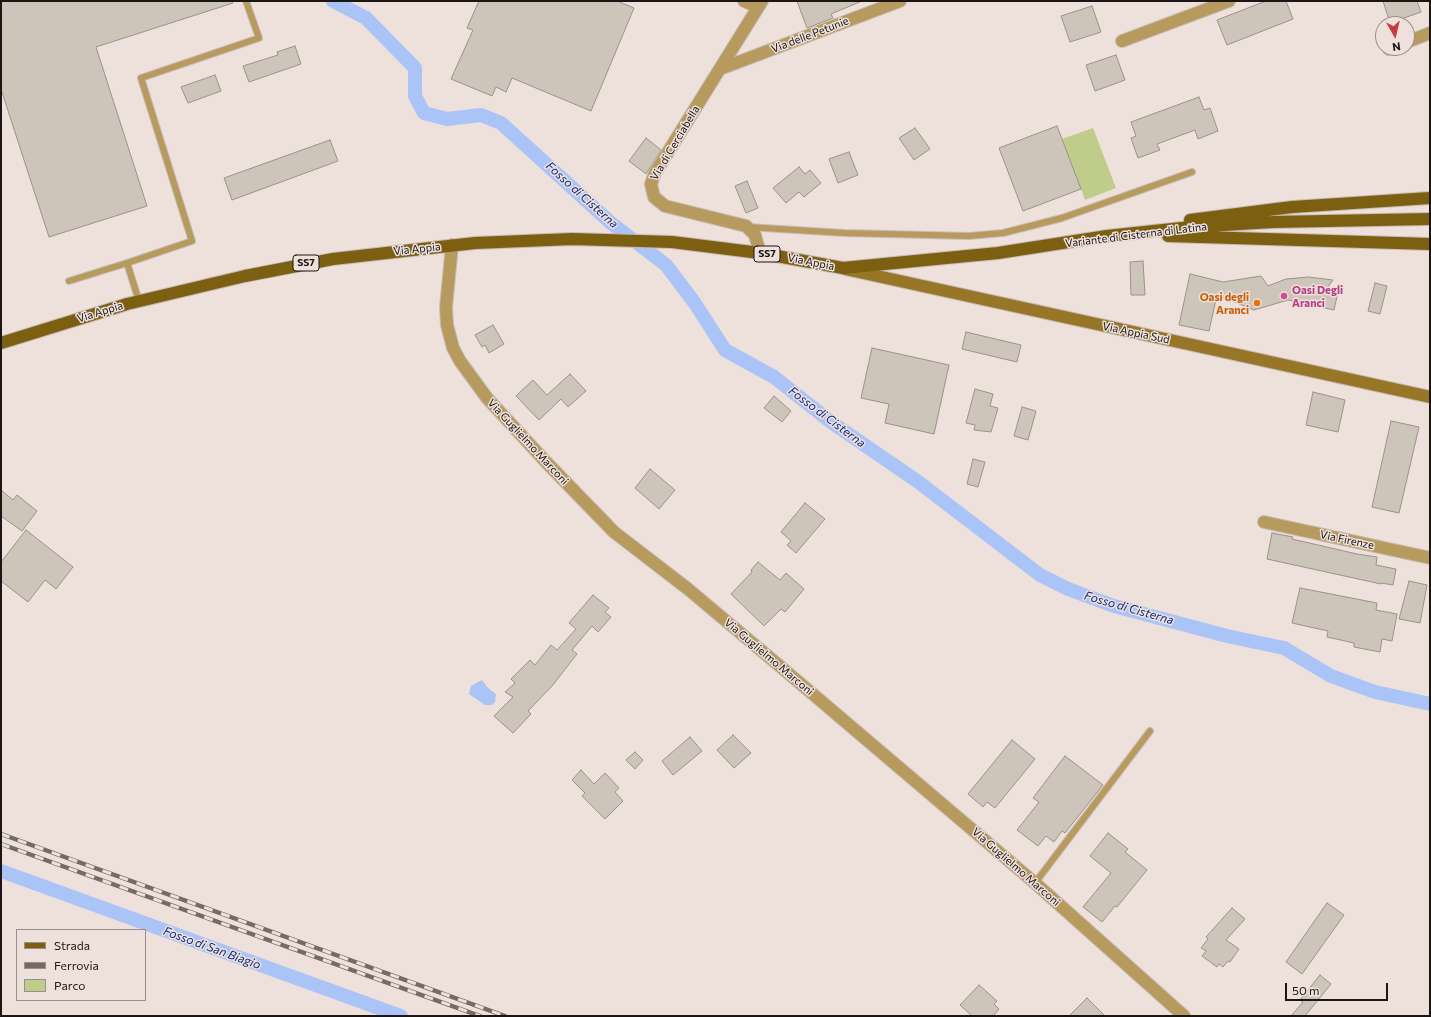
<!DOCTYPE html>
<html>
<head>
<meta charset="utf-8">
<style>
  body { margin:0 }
  #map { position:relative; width:1431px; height:1017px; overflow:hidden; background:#eee0da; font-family:Commissioner,sans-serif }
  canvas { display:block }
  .frame { position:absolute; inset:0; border:2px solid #1b1614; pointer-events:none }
  .legend { position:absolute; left:16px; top:929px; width:130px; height:72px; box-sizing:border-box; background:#eee0da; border:1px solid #9a8f8b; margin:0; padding:5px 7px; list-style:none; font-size:12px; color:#1b1614 }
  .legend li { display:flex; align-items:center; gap:8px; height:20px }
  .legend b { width:20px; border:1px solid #9a8f8b }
  .north { position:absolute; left:1375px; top:16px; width:40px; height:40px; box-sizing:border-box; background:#eee0da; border:1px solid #9a8f8b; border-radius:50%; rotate:172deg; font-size:11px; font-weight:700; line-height:16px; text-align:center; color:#1b1614 }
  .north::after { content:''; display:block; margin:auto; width:14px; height:18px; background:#c8383e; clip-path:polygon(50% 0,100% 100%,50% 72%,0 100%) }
  .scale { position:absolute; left:1285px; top:983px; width:103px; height:18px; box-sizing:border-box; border:2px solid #1b1614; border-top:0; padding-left:5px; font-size:12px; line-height:14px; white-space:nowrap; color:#1b1614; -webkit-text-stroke:3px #eee0da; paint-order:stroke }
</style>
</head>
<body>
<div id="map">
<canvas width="1431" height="1017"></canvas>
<div class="frame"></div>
<ul class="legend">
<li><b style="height:5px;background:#7d5f11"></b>Strada</li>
<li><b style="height:5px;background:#746b67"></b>Ferrovia</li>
<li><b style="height:11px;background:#c0cd8a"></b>Parco</li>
</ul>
<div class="north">N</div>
<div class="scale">50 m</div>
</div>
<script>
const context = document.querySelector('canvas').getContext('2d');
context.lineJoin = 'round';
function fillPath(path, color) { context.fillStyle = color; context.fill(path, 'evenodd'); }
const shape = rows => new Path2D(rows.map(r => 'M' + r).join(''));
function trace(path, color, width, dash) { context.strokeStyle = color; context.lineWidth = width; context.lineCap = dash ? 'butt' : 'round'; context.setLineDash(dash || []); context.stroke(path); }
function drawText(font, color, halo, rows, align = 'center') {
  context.font = font + ' Commissioner,sans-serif'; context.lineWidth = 3; context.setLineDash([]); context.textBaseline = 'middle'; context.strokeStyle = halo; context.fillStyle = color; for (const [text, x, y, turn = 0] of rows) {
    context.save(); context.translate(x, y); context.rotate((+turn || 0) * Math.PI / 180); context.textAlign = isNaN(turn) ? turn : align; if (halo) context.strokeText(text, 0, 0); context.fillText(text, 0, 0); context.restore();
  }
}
fillPath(shape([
  [1093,128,1116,188,1085,200,1062,139]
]), '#c0cd8a');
fillPath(shape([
  [482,680,488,688,496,694,495,702,492,705,485,705,469,694,471,686]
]), '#abc4f7');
trace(shape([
  [333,1,366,18,415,68,415,96,424,113,447,119,481,115,501,123,611,223,666,265,694,302,725,350,774,377,831,422,917,481,1040,575,1068,589,1114,606,1227,636,1284,648,1331,676,1375,692,1430,704],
  [1,871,401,1016]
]), '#abc4f7', 14);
const building = shape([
  [1,1,232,1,233,3,96,47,147,206,49,237,1,89,1,1],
  [479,1,617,1,634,8,591,111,512,78,506,92,496,87,492,96,451,79,473,30,467,28,479,1],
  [797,1,862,1,831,14,833,18,807,28,797,1],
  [1266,1,1286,1,1293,19,1227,45,1217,20,1266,1],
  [1383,1,1417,1,1421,12,1390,23,1383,1],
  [1092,6,1101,32,1070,42,1061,16,1092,6],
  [295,46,301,64,249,82,243,66,278,55,277,52,295,46],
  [1116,55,1125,80,1095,91,1086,65,1116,55],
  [215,75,221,91,188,103,181,87,215,75],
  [1199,97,1204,110,1210,108,1218,131,1198,139,1195,130,1157,144,1160,150,1138,158,1131,138,1136,136,1131,122,1199,97],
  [1057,126,1081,189,1023,211,999,148,1057,126],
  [915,128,930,149,914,160,899,138,915,128],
  [646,138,661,150,646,174,629,161,646,138],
  [330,140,338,161,232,200,224,178,330,140],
  [849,152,858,175,838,183,829,159,849,152],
  [799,167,805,174,810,170,821,183,804,197,799,192,786,203,773,188,799,167],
  [747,181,758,208,746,213,735,186,747,181],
  [1143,261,1145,295,1131,295,1130,262,1143,261],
  [1190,274,1223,282,1261,276,1268,286,1286,279,1308,277,1333,280,1327,288,1338,292,1334,310,1288,300,1254,310,1217,295,1209,331,1179,325,1190,274],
  [1375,283,1387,286,1380,314,1368,311,1375,283],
  [493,325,504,344,489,353,485,345,482,347,475,335,493,325],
  [966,332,1021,345,1017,362,962,349,966,332],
  [872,348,949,365,934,434,885,423,889,404,861,398,872,348],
  [570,374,586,391,568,407,561,399,539,420,516,396,533,380,547,395,570,374],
  [975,389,993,394,990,406,998,408,991,432,974,430,975,425,966,423,975,389],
  [1313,392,1345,400,1338,432,1306,425,1313,392],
  [774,396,791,411,782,422,764,408,774,396],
  [1022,407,1036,411,1028,440,1014,436,1022,407],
  [1391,421,1419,427,1399,513,1372,507,1391,421],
  [973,459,985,462,978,487,967,484,973,459],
  [650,469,675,490,659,509,635,488,650,469],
  [1,490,13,500,17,495,37,511,22,531,1,516,1,490],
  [805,503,825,519,796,553,787,545,791,541,781,532,805,503],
  [26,530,73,567,56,589,45,580,28,602,1,581,1,562,26,530],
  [1272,533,1293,537,1292,539,1357,554,1377,557,1376,565,1396,569,1393,585,1381,583,1381,584,1267,559,1272,533],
  [758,562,780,580,786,573,804,589,785,612,781,609,764,626,731,594,752,572,751,570,758,562],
  [1409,581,1427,585,1420,623,1399,619,1409,581],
  [1300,588,1377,603,1376,610,1397,614,1392,641,1382,639,1380,652,1354,647,1354,643,1327,637,1328,631,1292,623,1300,588],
  [593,595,609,608,605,612,611,617,598,632,592,626,572,650,577,654,552,686,528,711,531,714,513,733,494,716,513,697,505,692,515,683,511,679,530,660,535,665,551,645,557,650,576,629,569,623,593,595],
  [733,735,751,753,734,768,717,750,733,735],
  [690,737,702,751,673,775,662,761,690,737],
  [1012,740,1035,759,995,808,987,802,983,807,968,794,1012,740],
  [635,752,643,760,635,769,626,760,635,752],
  [1065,756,1103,785,1065,833,1062,831,1054,842,1046,836,1038,846,1017,830,1039,802,1033,798,1065,756],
  [581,770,594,784,605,773,619,788,615,792,623,801,605,819,582,796,585,793,572,780,581,770],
  [1108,833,1128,849,1125,852,1147,870,1117,907,1115,906,1102,922,1083,907,1111,873,1090,856,1108,833],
  [1327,903,1344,915,1302,974,1286,962,1327,903],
  [1232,908,1245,919,1226,940,1239,949,1230,962,1228,961,1223,967,1219,964,1217,967,1202,956,1206,951,1201,948,1208,939,1206,937,1232,908],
  [1320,975,1331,984,1305,1016,1291,1016,1303,1002,1300,1000,1320,975],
  [979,985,997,1001,994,1004,999,1009,993,1016,972,1016,960,1005,979,985],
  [1087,998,1105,1016,1069,1016,1087,998]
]);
fillPath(building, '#cec5ba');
trace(building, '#9a9287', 1);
const lane = shape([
  [748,227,844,233,969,236,1003,233,1062,218,1192,172],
  [69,281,127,263],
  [139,301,127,263,192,241,141,78,259,38,246,1],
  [1035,883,1150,731]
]);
const street = shape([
  [744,1,758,7],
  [1122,41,1229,1],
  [1407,42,1430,33],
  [1389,49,1391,48],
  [720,69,900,1],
  [452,245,446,307,447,325,453,348,460,361,487,398,546,462,614,532,688,589,788,673,1035,883,1184,1016],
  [760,253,755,235,746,226,665,206,654,197,651,184,655,173,762,1],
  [1264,522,1430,558]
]);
const secondary = shape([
  [845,269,1430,397]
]);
const primary = shape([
  [1190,220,1292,207,1430,198],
  [1168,236,1430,244],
  [1,343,127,304,245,276,333,259,475,243,572,239,672,242,760,253,843,268,998,253,1107,236,1191,227,1273,222,1430,219]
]);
trace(lane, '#c8bcb6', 8);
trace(street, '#c8bcb6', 14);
trace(secondary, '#c8bcb6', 14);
trace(primary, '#c8bcb6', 14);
trace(lane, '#b69a5e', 6);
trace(street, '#b69a5e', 12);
trace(secondary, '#987627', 12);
trace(primary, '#7d5f11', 12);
const rail = shape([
  [1,834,505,1016],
  [1,844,480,1016]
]);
trace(rail, '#746b67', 4.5);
trace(rail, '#eee0da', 3, [9]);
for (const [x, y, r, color] of [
  [1284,296,4,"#d1479c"],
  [1257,303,4,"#e8710a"]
]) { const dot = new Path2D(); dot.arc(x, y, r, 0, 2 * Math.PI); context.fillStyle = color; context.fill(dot); trace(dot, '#eee0da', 1.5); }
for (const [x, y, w] of [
  [767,254,26],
  [306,263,26]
]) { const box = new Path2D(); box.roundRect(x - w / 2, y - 8, w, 16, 3); context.fillStyle = '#eee0da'; context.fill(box); trace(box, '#1b1614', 1); }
drawText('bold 10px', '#1b1614', null, [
  ["SS7",767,254],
  ["SS7",306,263]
]);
drawText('11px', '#1b1614', '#eee0da', [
  ["Via delle Petunie",810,35,-21],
  ["Via di Cerciabella",675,143,-59],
  ["Variante di Cisterna di Latina",1136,235,-7],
  ["Via Appia",417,249,-6],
  ["Via Appia",811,262,11],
  ["Via Appia",100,312,-17],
  ["Via Appia Sud",1136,333,12],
  ["Via Guglielmo Marconi",528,442,47],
  ["Via Firenze",1347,540,12],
  ["Via Guglielmo Marconi",769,657,40],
  ["Via Guglielmo Marconi",1016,867,41]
]);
drawText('bold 11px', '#b23c85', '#eee0da', [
  ["Oasi Degli",1292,290],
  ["Aranci",1292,303]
], 'left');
drawText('bold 11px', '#c56008', '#eee0da', [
  ["Oasi degli",1249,297],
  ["Aranci",1249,310]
], 'right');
drawText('italic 12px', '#0b2987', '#eee0da', [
  ["Fosso di Cisterna",582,195,42],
  ["Fosso di Cisterna",827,417,37],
  ["Fosso di Cisterna",1129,608,16],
  ["Fosso di San Biagio",212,948,20]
]);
</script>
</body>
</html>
